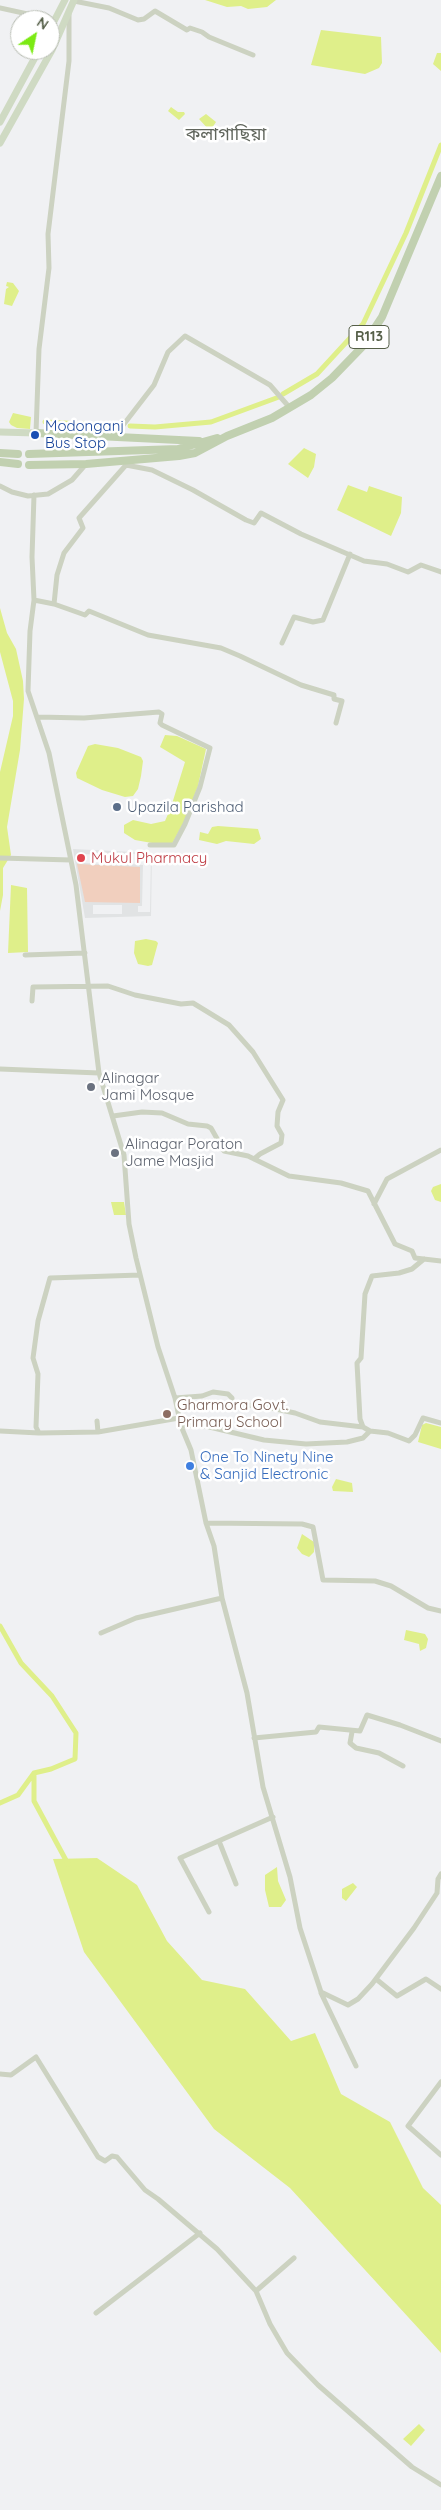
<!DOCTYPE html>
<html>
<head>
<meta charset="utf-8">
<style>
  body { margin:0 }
  #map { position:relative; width:441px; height:2510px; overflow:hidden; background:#f0f1f3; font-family:Quicksand,sans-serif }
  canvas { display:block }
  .north { position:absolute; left:10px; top:10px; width:50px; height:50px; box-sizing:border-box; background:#fff; border:1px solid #bbbfb6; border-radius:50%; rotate:34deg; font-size:14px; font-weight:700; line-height:20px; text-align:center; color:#555f48 }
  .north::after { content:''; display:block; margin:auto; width:18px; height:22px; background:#7cea14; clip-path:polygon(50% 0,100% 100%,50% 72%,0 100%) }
</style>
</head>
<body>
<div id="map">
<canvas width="441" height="2510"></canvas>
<div class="north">N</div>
</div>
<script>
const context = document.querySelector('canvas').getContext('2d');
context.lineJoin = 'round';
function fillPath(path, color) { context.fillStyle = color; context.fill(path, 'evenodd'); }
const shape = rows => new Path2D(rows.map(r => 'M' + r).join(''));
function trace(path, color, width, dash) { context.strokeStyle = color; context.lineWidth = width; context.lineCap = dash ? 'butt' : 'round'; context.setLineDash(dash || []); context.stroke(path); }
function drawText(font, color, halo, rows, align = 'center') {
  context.font = font + ' Quicksand,"Noto Sans Bengali",sans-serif'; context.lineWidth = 5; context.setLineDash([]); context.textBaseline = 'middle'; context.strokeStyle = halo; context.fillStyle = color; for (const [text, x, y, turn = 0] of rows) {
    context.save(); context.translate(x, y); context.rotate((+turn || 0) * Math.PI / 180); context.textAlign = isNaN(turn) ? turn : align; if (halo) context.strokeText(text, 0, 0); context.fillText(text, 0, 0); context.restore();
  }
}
fillPath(shape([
  [73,849,152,853,151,916,85,918],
  [85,854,124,857,124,865,84,863],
  [131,854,151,855,150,912,138,912,138,906,142,906,143,865,130,864],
  [93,905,122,905,122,914,93,914]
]), '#e1e3e4');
fillPath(shape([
  [77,864,140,867,140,903,85,902]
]), '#f1cfbe');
fillPath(shape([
  [205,0,276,0,267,7,248,9,241,6,227,7],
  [321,30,381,37,382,63,379,68,365,74,311,65],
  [437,53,441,53,441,71,433,64],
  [171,107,178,112,184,112,185,114,179,120,168,111],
  [206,114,216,122,210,131,199,119],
  [7,282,13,283,19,291,12,306,4,304,6,289,9,287,6,286],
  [13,413,31,417,30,429,17,428,11,425,9,422],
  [304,448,316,454,314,467,308,478,288,464],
  [348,485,367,492,369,486,402,497,401,513,391,536,337,510],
  [0,608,7,633,16,649,23,681,24,699,20,750,7,827,11,855,3,868,3,895,0,911,0,772,13,716,13,701,0,652],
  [165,735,177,736,206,749,198,786,185,820,172,844,152,843,135,840,124,833,124,825,133,820,151,824,165,821,171,807,185,762,160,747],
  [95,744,118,748,141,757,143,761,141,776,138,789,133,796,125,797,102,790,77,778,76,773,88,746],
  [218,826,258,829,261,839,254,844,226,841,217,844,199,840,200,832,208,834,212,827],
  [11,885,27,888,28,952,8,953],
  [146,939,156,941,158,943,152,965,148,966,138,964,134,953,135,941],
  [441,1184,441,1202,435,1200,431,1191,433,1187],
  [111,1202,124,1202,126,1215,114,1215],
  [426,1423,441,1427,441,1449,418,1442,422,1425],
  [336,1479,352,1483,353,1492,333,1491,332,1487],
  [302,1534,314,1542,314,1552,309,1557,302,1554,297,1548],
  [406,1630,425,1634,428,1639,426,1648,420,1651,419,1644,404,1640],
  [97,1858,137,1885,167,1941,202,1980,245,1989,291,2041,315,2033,341,2094,390,2122,423,2188,441,2205,441,2353,290,2188,214,2129,84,1952,53,1859],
  [277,1867,278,1881,286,1900,281,1907,269,1907,265,1890,265,1875],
  [353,1883,357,1887,346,1901,342,1898,342,1889],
  [419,2424,425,2430,411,2446,403,2439]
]), '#dfef8a');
trace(shape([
  [283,394,317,374,363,324,406,233,441,145],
  [45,422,118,426],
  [130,426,155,427,211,422,279,397],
  [0,1626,21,1663,52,1696,76,1733,75,1759,51,1769,34,1773,18,1795,0,1803],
  [34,1774,34,1801,68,1864]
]), '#dfef8a', 5);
trace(shape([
  [74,1,109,8,138,20,144,19,155,11,187,30,190,28,202,32,209,37,253,55],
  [0,8,55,20],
  [36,433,39,349,49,268,48,234,69,61,69,13],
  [114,437,154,385,168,352,185,336,270,385,290,408],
  [0,486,12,492,28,496,48,494,72,480,86,464],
  [34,495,32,557,34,600,30,631,28,691,49,753,76,885,99,1073,124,1155,129,1224,136,1258,158,1347,175,1398,181,1426,191,1450,206,1523,214,1546,222,1598,247,1693,263,1787,290,1877,300,1928,321,1992,348,2005,358,1999,372,1984,414,1928,437,1893,438,1879,441,1874],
  [34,600,54,604,85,615,89,611,148,635,221,648,240,656,301,685,334,695,334,699,342,701,336,723],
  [54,604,57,575,64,553,83,528,79,518,126,465,152,470,193,490,246,520,254,523,261,513,301,534,364,561,387,564,408,572,421,565,441,572],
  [282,643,294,617,313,622,323,620,350,554],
  [37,717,84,718,159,712,162,714,160,723,162,725,210,748,200,787,185,824,174,845,150,845],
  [0,858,71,860],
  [25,955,85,953],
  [32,1001,33,987,108,986,135,995,181,1004,193,1003,229,1025,253,1052,283,1100,278,1112,277,1126,282,1135,281,1143,260,1154,254,1159],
  [0,1069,99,1073],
  [113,1116,142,1112,162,1113,188,1124,207,1126,211,1128,224,1151,248,1156,289,1176,341,1183,368,1191,395,1244,412,1251,415,1258,441,1261],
  [374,1204,387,1179,441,1150],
  [424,1259,412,1269,399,1273,372,1276,365,1294,361,1358,357,1363,360,1419,363,1427,370,1431,388,1433,409,1441,415,1435,423,1418,441,1423],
  [175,1398,202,1396,213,1392,228,1394,232,1398,232,1404,261,1406,295,1413,320,1422,363,1427],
  [97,1421,98,1432],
  [181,1426,201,1425,264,1440,306,1444,347,1442,363,1438,370,1431],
  [0,1431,39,1433,98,1432,179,1418],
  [39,1433,36,1427,38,1374,33,1358,38,1321,50,1278,140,1275],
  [206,1523,302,1524,313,1527,323,1580,375,1581,391,1586,428,1608,441,1611],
  [101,1633,136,1618,222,1598],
  [352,1732,350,1743,356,1748,379,1753,403,1766],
  [254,1738,316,1732,319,1727,360,1731,367,1715,400,1725,441,1741],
  [219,1841,236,1884],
  [209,1912,180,1858,273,1817],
  [376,1979,397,1996,426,1979,441,1989],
  [321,1993,356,2066],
  [0,2074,11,2075,36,2057,98,2157,105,2161,112,2156,117,2157,145,2190,158,2199,217,2249,256,2291,270,2324,287,2353,318,2385,412,2467,441,2485],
  [441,2082,408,2126,441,2155],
  [256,2291,294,2258],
  [96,2313,200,2233]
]), '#ccd2c1', 5);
trace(shape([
  [50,29,65,0],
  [0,122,39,50],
  [0,143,52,50,74,0],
  [0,432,36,433]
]), '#cfdac3', 7);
trace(shape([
  [36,433,199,441],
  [0,453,18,454],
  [29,454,178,449,217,438],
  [0,462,18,464],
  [29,465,86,464,179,456,195,453,227,436,272,418,311,395,332,378,363,346,382,317,441,176]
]), '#c1d0b0', 8);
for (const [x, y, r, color] of [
  [35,435,5,"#1a4fb4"],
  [117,807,5,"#5c6f8a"],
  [81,858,5,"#e0444e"],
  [91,1087,5,"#6b7280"],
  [115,1153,5,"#6b7280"],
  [167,1414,5,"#8d6e63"],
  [190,1466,5,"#3f7fe0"]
]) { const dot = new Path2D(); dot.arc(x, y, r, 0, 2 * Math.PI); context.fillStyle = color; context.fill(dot); trace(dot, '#fff', 2); }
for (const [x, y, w] of [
  [369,337,40]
]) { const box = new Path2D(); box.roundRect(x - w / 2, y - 11.5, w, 23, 4); context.fillStyle = '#fff'; context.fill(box); trace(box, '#555f48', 1); }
drawText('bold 14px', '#555f48', null, [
  ["R113",369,337]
]);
drawText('15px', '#164399', '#fff', [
  ["Modonganj",45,426],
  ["Bus Stop",45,443]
], 'left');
drawText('15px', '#4e5e75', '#fff', [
  ["Upazila Parishad",127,807]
], 'left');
drawText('15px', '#be3a42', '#fff', [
  ["Mukul Pharmacy",91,858]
], 'left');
drawText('15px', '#5b616d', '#fff', [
  ["Alinagar",101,1078],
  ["Jami Mosque",101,1095],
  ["Alinagar Poraton",125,1144],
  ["Jame Masjid",125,1161]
], 'left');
drawText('15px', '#785e54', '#fff', [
  ["Gharmora Govt.",177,1405],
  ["Primary School",177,1422]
], 'left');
drawText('15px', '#366cbe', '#fff', [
  ["One To Ninety Nine",200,1457],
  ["& Sanjid Electronic",200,1474]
], 'left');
drawText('18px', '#61665d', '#fff', [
  ["কলাগাছিয়া",226,135]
]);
</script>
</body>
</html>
